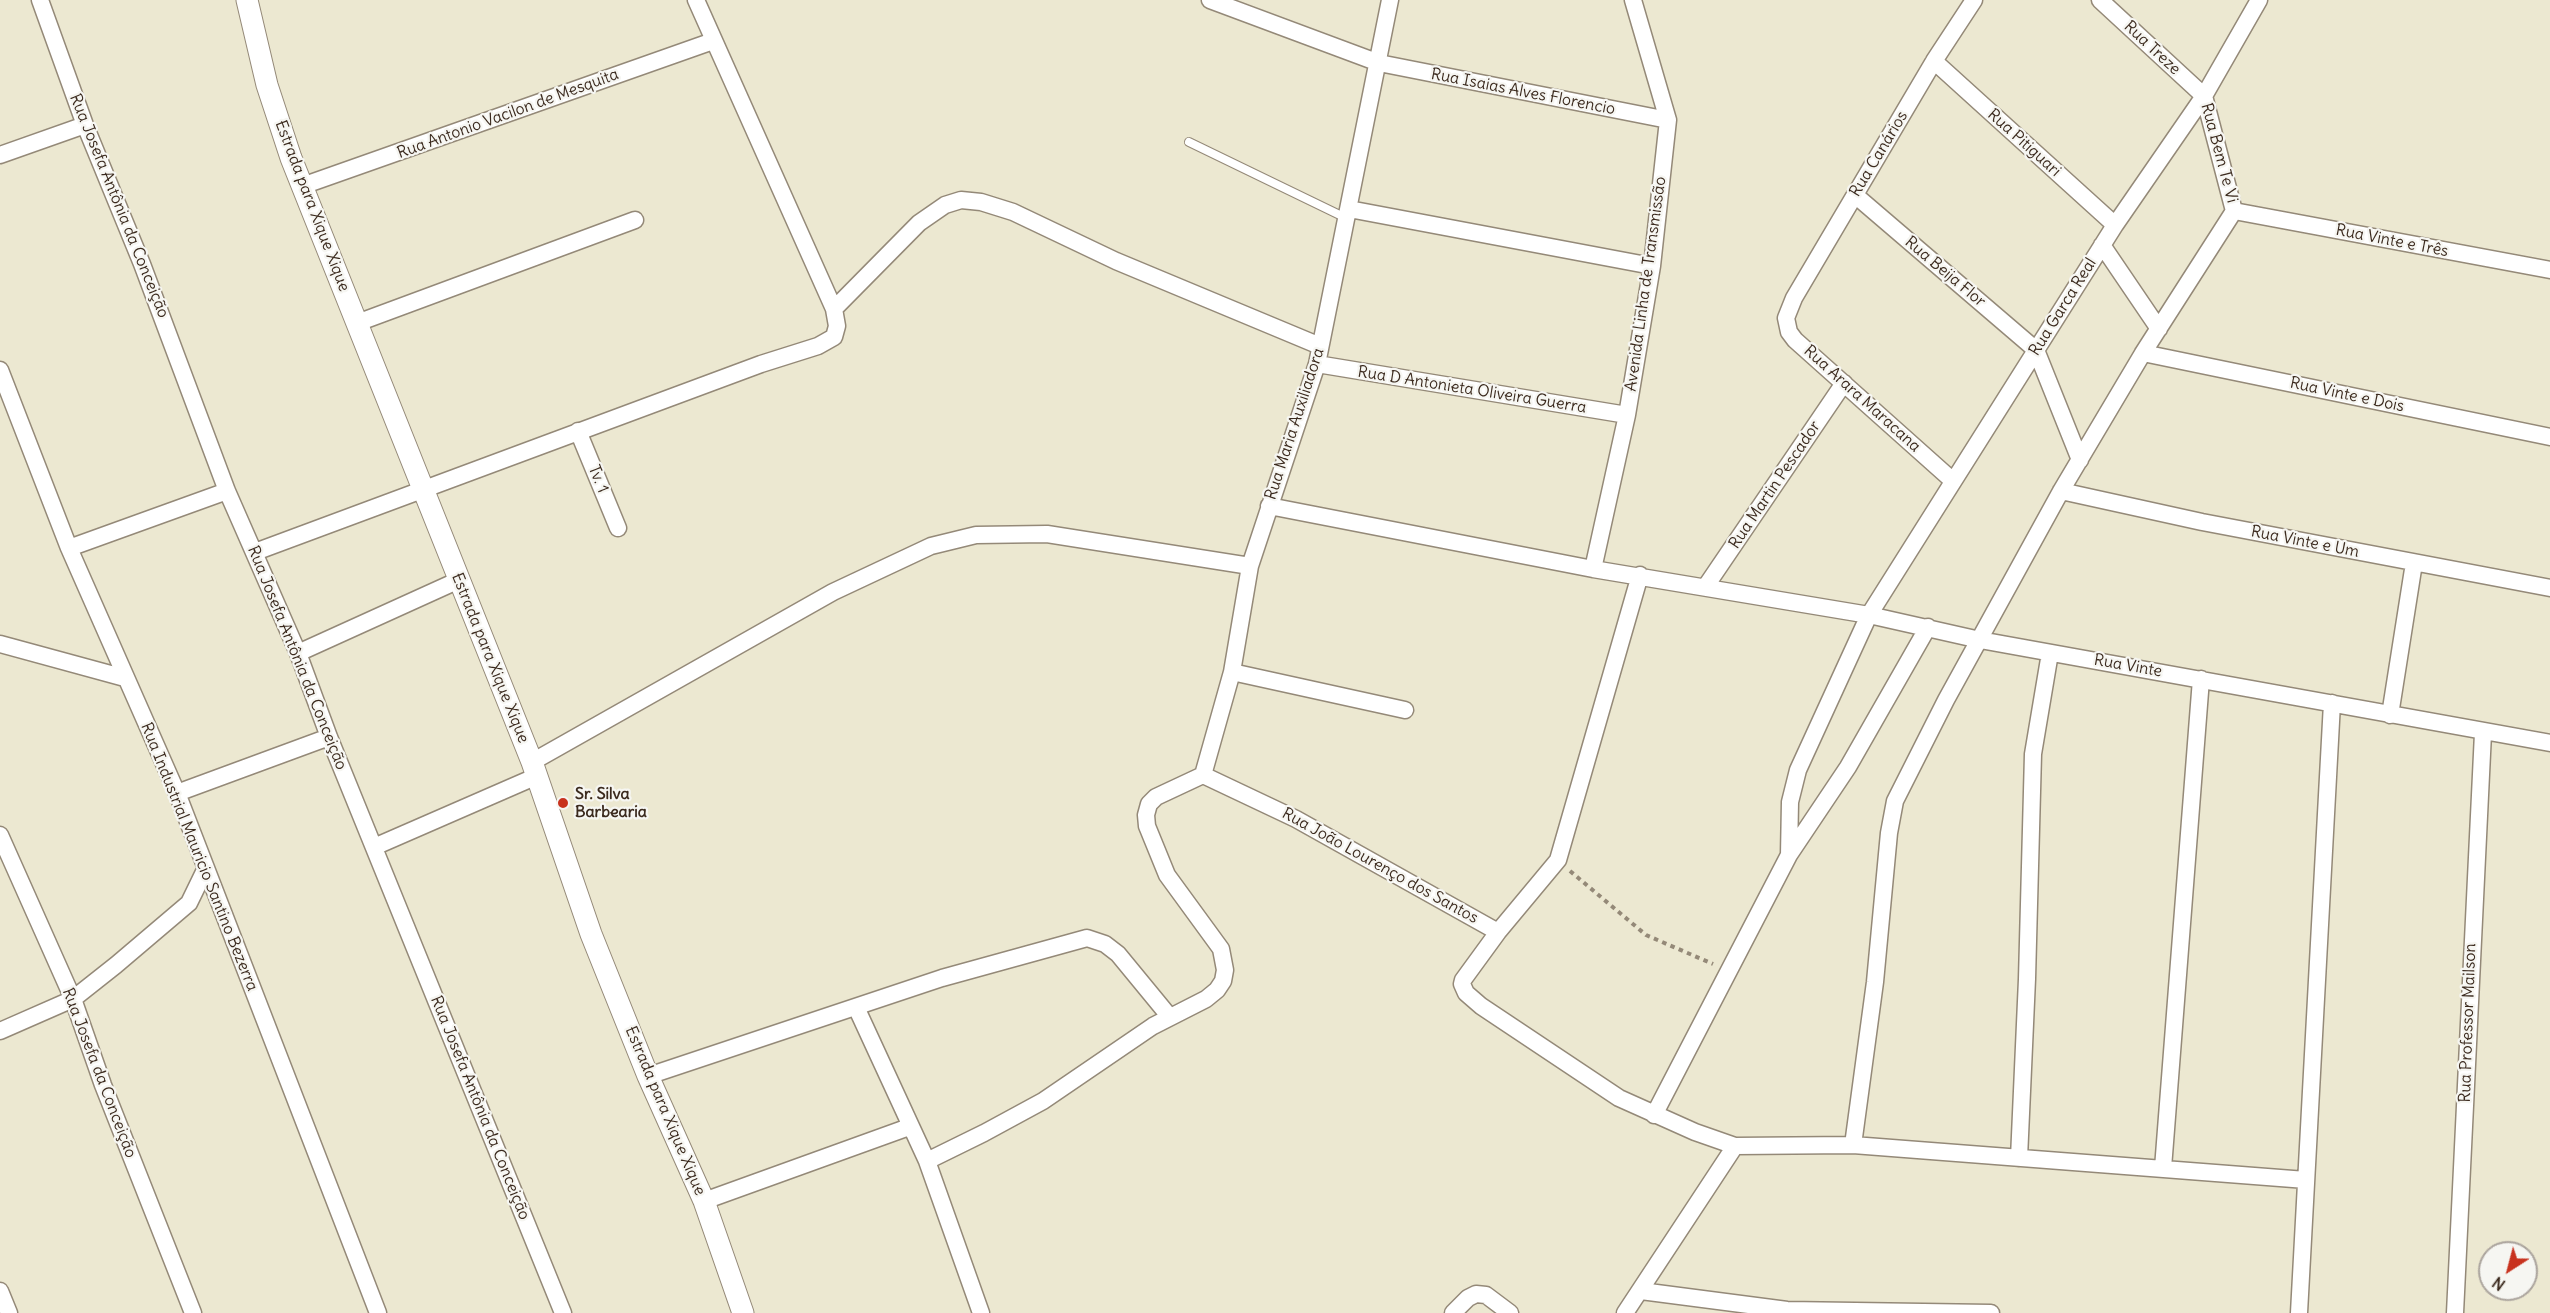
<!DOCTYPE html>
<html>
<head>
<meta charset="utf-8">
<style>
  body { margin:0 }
  #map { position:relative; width:2550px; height:1313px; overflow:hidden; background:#ece8d1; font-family:Delius,sans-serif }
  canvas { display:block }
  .north { position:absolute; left:2478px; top:1241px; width:60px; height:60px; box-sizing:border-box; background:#f6f6f2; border:2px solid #aba49d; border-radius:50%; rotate:216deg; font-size:16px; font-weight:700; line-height:24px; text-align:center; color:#3b2a1e }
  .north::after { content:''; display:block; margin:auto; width:21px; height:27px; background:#c8321e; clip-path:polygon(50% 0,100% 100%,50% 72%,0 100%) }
</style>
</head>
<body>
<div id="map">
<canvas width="2550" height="1313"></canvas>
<div class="north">N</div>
</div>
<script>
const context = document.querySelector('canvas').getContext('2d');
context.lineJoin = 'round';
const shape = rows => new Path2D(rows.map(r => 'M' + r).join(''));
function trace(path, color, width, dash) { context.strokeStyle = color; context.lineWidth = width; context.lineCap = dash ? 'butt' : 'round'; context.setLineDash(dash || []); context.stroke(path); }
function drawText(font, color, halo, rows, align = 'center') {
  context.font = font + ' Delius,sans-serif'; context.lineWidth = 4.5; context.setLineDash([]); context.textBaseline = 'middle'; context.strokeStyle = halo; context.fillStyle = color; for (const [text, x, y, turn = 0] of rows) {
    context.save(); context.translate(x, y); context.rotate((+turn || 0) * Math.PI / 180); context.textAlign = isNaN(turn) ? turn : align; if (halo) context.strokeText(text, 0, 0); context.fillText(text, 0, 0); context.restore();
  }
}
const service = shape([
  [1189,142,1346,218]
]);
const minor = shape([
  [40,0,85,125,142,264,227,491,298,653,329,737,563,1313],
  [1210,0,1379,63,1668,120],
  [2100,0,2204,96],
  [1934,61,2115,225],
  [2204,96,2234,211],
  [0,155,85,125],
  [302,186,713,41],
  [1855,195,2036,350,2080,460],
  [1349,209,1652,266],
  [2234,211,2550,270],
  [2102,245,2159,329],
  [834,309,919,223,945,205,961,200,981,202,1013,212,1116,261,1320,346],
  [357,323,635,220],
  [2143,353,2550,437],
  [1317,364,1627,415],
  [0,370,69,548,177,793,378,1313],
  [578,431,618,528],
  [1953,481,1795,340,1789,332,1786,318,1794,298,1934,61,1974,0],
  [2061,491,2202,522,2550,588],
  [1269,506,1593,569,1869,615,1980,640,2550,743],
  [69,548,227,491],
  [255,552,761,364,818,346,834,337,837,326,834,309,696,0],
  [1593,569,1627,415,1652,266,1668,120,1633,0],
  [1640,575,1558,860,1498,932,1463,980,1462,984,1466,993,1481,1006,1619,1098,1695,1132,1735,1146,1853,1145,2306,1180],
  [1706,586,1844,383],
  [0,644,125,678],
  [298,653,459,580],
  [1232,672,1405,710],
  [2390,715,2414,563],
  [532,762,833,592,931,546,976,535,1047,534,1250,566],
  [1203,775,1232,672,1250,566,1317,364,1390,0],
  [1203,775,1296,819,1498,932],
  [177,793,329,737],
  [0,835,73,999,103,1085,193,1313],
  [374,847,537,776],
  [1789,855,1790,802,1798,770,1869,615,2115,225,2204,96,2259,0],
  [856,1007,927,1161,981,1313],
  [0,1031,73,999,116,965,189,903,206,868],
  [648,1076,942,978,1087,938,1105,944,1118,954,1169,1016],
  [1654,1115,1789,855,1848,767,1928,627],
  [1853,1145,1875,982,1889,833,1895,801,1946,700,2061,491,2143,353,2234,211],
  [2019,1158,2027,979,2033,754,2050,653],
  [927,1161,984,1133,1043,1101,1153,1026,1206,999,1217,990,1223,981,1225,970,1221,949,1167,875,1147,826,1146,815,1149,804,1156,797,1203,775],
  [2163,1168,2201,679],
  [704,1201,909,1127],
  [0,1291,9,1313],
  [1641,1291,1787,1310,1991,1313],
  [1453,1313,1468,1298,1476,1294,1486,1295,1510,1313],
  [1625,1313,1735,1146],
  [2299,1313,2332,703],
  [2455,1313,2483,733]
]);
const tertiary = shape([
  [247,0,267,85,291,158,532,762,591,934,648,1076,704,1201,743,1313]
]);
trace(service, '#948978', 10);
trace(minor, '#948978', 19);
trace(tertiary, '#948978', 23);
trace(shape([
  [1570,871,1646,935,1713,964]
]), '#948978', 4, [4.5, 4.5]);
trace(service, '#fff', 8);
trace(minor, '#fff', 16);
trace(tertiary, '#fff', 21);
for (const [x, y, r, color] of [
  [563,803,6,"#c8321e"]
]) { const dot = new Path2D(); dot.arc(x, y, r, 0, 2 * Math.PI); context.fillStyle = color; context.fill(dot); trace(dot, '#f6f6f2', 2); }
drawText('16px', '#3b2a1e', '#f6f6f2', [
  ["Rua Treze",2152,48,43],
  ["Rua Isaias Alves Florencio",1523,92,11],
  ["Rua Antonio Vacilon de Mesquita",508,114,-20],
  ["Rua Pitiguari",2024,143,42],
  ["Rua Bem Te Vi",2219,153,75],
  ["Rua Canários",1879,154,-59],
  ["Rua Josefa Antônia da Conceição",119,206,68],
  ["Estrada para Xique Xique",312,206,69],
  ["Rua Vinte e Três",2392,241,11],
  ["Rua Beija Flor",1945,272,40],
  ["Avenida Linha de Transmissão",1646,284,-82],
  ["Rua Garca Real",2063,307,-58],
  ["Rua D Antonieta Oliveira Guerra",1472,390,9],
  ["Rua Vinte e Dois",2347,395,12],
  ["Rua Arara Maracana",1862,399,42],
  ["Rua Maria Auxiliadora",1295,424,-72],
  ["Tv. 1",598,479,68],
  ["Rua Martin Pescador",1775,485,-56],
  ["Rua Vinte e Um",2305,542,11],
  ["Rua Josefa Antônia da Conceição",297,658,68],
  ["Estrada para Xique Xique",490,658,68],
  ["Rua Vinte",2128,666,10],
  ["Rua Industrial Mauricio Santino Bezerra",199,857,68],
  ["Rua João Lourenço dos Santos",1380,866,29],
  ["Rua Professor Mailson",2468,1023,-88],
  ["Rua Josefa da Conceição",99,1073,69],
  ["Rua Josefa Antônia da Conceição",480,1108,68],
  ["Estrada para Xique Xique",665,1111,67]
]);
drawText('bold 16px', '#3b2a1e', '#f6f6f2', [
  ["Sr. Silva",575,794],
  ["Barbearia",575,812]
], 'left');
</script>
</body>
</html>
